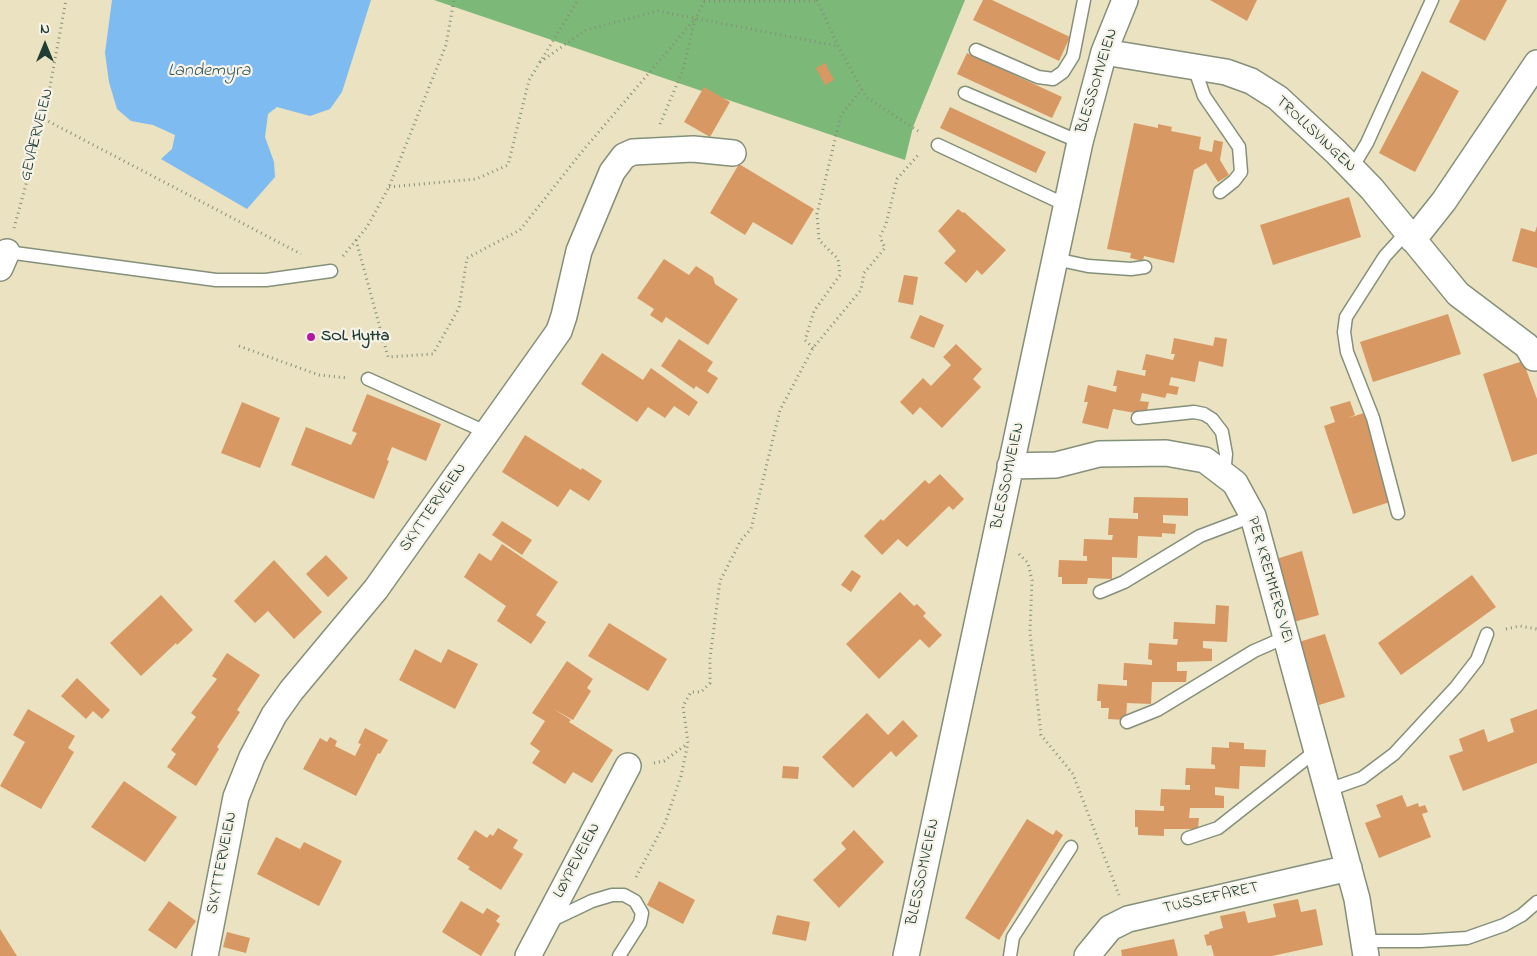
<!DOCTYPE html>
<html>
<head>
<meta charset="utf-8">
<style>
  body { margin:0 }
  #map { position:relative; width:1537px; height:956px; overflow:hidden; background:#eae2c0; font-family:"Indie Flower",sans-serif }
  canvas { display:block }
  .north { position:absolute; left:20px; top:20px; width:50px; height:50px; -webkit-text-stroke:4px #f7f3e8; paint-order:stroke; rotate:0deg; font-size:14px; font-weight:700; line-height:20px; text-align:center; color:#1f3d34 }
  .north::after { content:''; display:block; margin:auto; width:18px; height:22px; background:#1f3d34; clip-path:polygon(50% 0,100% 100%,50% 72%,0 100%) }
</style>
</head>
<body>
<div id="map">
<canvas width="1537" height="956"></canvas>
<div class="north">N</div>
</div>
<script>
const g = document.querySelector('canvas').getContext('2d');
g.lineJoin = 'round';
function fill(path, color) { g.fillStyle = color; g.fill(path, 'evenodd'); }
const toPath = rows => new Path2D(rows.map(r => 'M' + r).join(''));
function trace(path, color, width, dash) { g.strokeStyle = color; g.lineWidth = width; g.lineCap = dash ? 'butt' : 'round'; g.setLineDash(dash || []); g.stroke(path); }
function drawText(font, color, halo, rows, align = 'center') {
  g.font = font + ' "Indie Flower",sans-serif'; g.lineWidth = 4.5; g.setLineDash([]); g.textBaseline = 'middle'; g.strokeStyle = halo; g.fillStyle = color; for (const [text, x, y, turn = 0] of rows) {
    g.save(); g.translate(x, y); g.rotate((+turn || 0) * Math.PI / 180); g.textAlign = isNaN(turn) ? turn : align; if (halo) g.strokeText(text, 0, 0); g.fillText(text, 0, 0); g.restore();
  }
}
fill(toPath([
  [434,0,965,0,913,127,905,160]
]), '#7cb877');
fill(toPath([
  [371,0,342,92,330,109,310,116,277,107,268,114,265,137,274,162,275,177,247,209,161,159,172,149,175,135,153,125,131,121,117,109,109,82,105,53,112,0]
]), '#7dbbf0');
fill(toPath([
  [983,0,992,0,1070,37,1059,61,973,20],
  [1210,0,1257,0,1247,21],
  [1460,0,1507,0,1485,41,1449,22],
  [967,53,1062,97,1052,118,957,74],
  [825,63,834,80,825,85,816,68],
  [1422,71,1459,91,1415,172,1379,153],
  [704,87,730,102,710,137,684,122],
  [950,107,1046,152,1036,173,940,128],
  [1134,123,1158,128,1158,124,1172,127,1171,131,1201,137,1199,149,1212,152,1214,140,1223,142,1220,160,1229,175,1218,182,1206,163,1194,170,1174,263,1144,256,1143,261,1130,258,1131,253,1107,249],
  [739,164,814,209,792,245,753,222,745,235,710,213],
  [1349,197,1361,237,1273,265,1260,225],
  [958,209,963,213,964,212,1006,250,982,275,977,270,966,283,944,263,956,251,938,231],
  [1537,226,1537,268,1512,261,1521,228,1535,232],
  [664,259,689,275,696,266,713,277,715,284,738,299,708,345,666,317,662,323,650,315,654,309,637,298],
  [904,275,918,277,913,305,898,302],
  [1448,314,1461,354,1373,382,1360,342],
  [920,315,944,325,934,348,910,338],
  [1215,337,1227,339,1223,367,1199,361,1195,382,1171,377,1169,385,1179,387,1177,395,1167,393,1165,398,1142,393,1140,401,1149,402,1146,415,1113,409,1108,429,1082,423,1088,402,1084,402,1088,385,1116,392,1117,386,1113,386,1117,370,1145,376,1146,370,1142,370,1146,354,1173,360,1175,354,1171,354,1174,338,1213,346],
  [679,339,713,362,707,371,718,378,708,394,696,386,694,389,661,366],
  [956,344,982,369,973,379,981,387,942,428,920,407,913,415,900,402,923,378,931,386,951,365,943,357],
  [602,353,643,380,651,368,698,402,689,416,674,406,665,418,648,407,637,422,581,384],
  [1523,361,1537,399,1537,454,1512,462,1483,374],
  [367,394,441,424,426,461,392,447,387,460,389,461,374,499,291,465,306,427,351,445,357,433,352,431],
  [1350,401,1355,415,1348,418,1364,413,1393,501,1353,514,1324,426,1335,422,1330,407],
  [242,402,280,418,260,468,221,453],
  [525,435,581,470,582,468,602,481,589,501,570,489,558,507,502,472],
  [940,474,964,499,953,510,949,506,907,547,898,539,882,555,864,536,881,519,883,521,925,480,929,484],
  [1134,497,1188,498,1188,516,1163,515,1163,523,1176,524,1175,534,1162,533,1162,537,1138,536,1137,558,1112,557,1112,579,1088,578,1087,584,1062,584,1062,577,1058,577,1059,560,1087,561,1087,556,1083,556,1084,539,1112,540,1113,535,1108,535,1109,518,1138,519,1138,513,1133,513],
  [502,521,532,540,522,555,492,535],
  [502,544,558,582,536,615,546,622,531,644,497,621,506,606,464,577,479,553,491,561],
  [1302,551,1319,615,1294,622,1276,559],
  [326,555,348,578,328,597,306,574],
  [274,560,322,612,294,639,268,611,255,623,234,601],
  [852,570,861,576,851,592,841,585],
  [1472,575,1496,607,1401,675,1378,643],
  [900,592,914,606,917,604,926,613,923,616,942,635,929,648,920,639,879,679,846,644],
  [161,595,193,630,177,645,176,643,141,676,110,643],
  [1216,605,1229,606,1227,642,1203,641,1203,648,1212,649,1212,661,1177,662,1177,671,1187,671,1186,682,1152,682,1151,704,1127,703,1126,720,1108,719,1109,708,1101,708,1101,701,1097,701,1098,684,1127,686,1127,680,1123,680,1124,663,1152,665,1152,660,1148,659,1149,643,1177,645,1178,639,1173,639,1174,622,1215,624],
  [609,623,667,659,648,691,588,656],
  [1325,634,1345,697,1319,705,1299,642],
  [415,649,441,663,448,649,478,664,455,709,399,680],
  [227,653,260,675,237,710,240,712,217,747,219,749,196,786,167,767,176,754,171,750,196,717,191,713,217,679,212,676],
  [567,661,593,679,587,688,591,691,573,720,552,708,571,720,569,722,613,750,592,783,573,772,565,784,532,763,540,751,530,744,545,721,532,713],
  [77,678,110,710,102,719,93,711,86,719,61,696],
  [28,709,75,736,68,748,74,752,41,809,0,786,25,742,13,735],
  [1537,709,1537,763,1463,791,1449,756,1463,751,1459,739,1484,729,1488,742,1514,732,1510,719],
  [867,713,888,735,903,720,918,736,896,757,891,751,853,788,822,757],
  [365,728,388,740,380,754,378,753,356,796,303,769,320,738,327,742,330,737,337,741,335,746,355,756,361,744,358,743],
  [1229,742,1244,743,1244,749,1266,750,1265,767,1240,766,1239,789,1215,787,1215,795,1224,796,1224,808,1190,808,1189,818,1199,818,1198,829,1164,829,1164,836,1138,835,1138,827,1135,827,1135,810,1164,811,1164,806,1160,806,1161,789,1190,790,1190,785,1185,785,1186,768,1215,769,1215,765,1211,764,1212,747,1229,748],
  [783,766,799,767,798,779,782,778],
  [124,781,177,817,145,862,91,827],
  [1402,795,1407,807,1418,803,1419,807,1425,805,1428,812,1422,814,1431,837,1379,858,1365,823,1381,817,1376,805],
  [1027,819,1053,835,1056,830,1063,835,999,940,965,918],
  [498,828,518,840,513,848,523,854,501,890,468,869,470,867,457,859,475,830,487,838,490,834,493,836],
  [854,830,884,862,839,908,813,880,846,849,841,843],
  [276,837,300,849,304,842,342,861,319,906,257,874],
  [659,881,695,900,683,924,647,905],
  [1298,899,1301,912,1316,909,1323,945,1272,956,1214,956,1211,945,1207,946,1204,935,1209,934,1209,932,1223,928,1220,916,1245,911,1248,923,1276,917,1273,904],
  [169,901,196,921,176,949,148,930],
  [461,901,483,914,487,908,500,916,496,921,500,924,481,956,442,932],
  [777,915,810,922,806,941,772,934],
  [0,929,17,956,0,956],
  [227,932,250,938,246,953,223,947],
  [1174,939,1178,956,1122,956,1121,950]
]), '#d89863');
const lane = toPath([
  [976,50,1038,77,1053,79,1063,72,1073,56,1084,0],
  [1194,67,1204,96,1239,147,1241,172,1234,181,1220,192],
  [965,93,1080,142],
  [938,145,1066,205],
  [1352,168,1367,143,1432,0],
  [7,252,216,280,266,280,331,271],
  [1055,259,1088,266,1131,269,1145,267],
  [368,379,486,432],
  [1138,418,1194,412,1204,414,1212,419,1222,432,1226,454,1224,475],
  [1398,513,1373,418,1347,352,1344,332,1346,317,1385,256,1407,232],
  [1100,592,1124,582,1200,536,1253,516],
  [1127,722,1157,710,1254,651,1286,637],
  [1328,790,1362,778,1394,754,1456,687,1477,660,1487,634],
  [1188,838,1218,828,1317,750],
  [550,921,592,901,612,895,624,895,635,901,642,913,640,923,619,956],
  [1365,941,1420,941,1467,938,1504,925,1522,915,1537,902],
  [1010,956,1013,937,1071,847]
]);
const street = toPath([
  [1104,52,1226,72,1251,81,1278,98,1336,152,1372,189,1458,294,1527,346,1534,358],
  [1413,240,1444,201,1537,63],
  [0,268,7,252],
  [1010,466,1056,465,1099,454,1166,453,1205,460,1235,483,1253,516,1357,899,1366,956],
  [205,956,236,797,252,757,274,715,291,691,376,589,559,331,564,316,579,251,612,172,624,156,633,152,693,149,733,153],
  [528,956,628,766],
  [906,956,1080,142,1104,52,1125,0],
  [1087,956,1110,928,1128,919,1349,868]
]);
trace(lane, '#84907a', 15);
trace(street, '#84907a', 28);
trace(toPath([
  [817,0,838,46,866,97,921,133],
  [704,1,817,1],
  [540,62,586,30,658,11,838,46],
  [44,119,301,254],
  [660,124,683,70,695,19,705,0],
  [389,187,476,179,508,165,529,80,578,0],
  [14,228,44,119,66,0],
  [356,240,388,357,433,354,459,308,467,258,520,230,580,154,695,19],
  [343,256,367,227,389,187,446,45,454,0],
  [239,346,319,375,348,378],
  [813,348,805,340,814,311,840,275,838,259,819,240,817,214,841,115,862,89],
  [1019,554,1028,563,1032,580,1030,632,1041,735,1073,774,1119,895],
  [1506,629,1520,626,1537,629],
  [654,763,664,761,687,744],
  [636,877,665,823,681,776,688,743,683,706,691,692,701,692,710,683,710,658,720,581,741,540,751,529,780,410,813,348,861,290,864,273,885,248,880,237,886,224,897,179,920,153]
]), '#84907a', 3, [1, 4]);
trace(lane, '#fff', 12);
trace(street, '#fff', 25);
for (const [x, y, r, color] of [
  [311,337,5,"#b5179e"]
]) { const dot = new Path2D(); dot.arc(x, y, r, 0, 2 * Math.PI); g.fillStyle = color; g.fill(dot); trace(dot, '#f7f3e8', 2); }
drawText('16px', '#1f3d34', '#f7f3e8', [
  ["BLESSOMVEIEN",1098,81,-73],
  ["GEVÆRVEIEN",38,135,-76],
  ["TROLLSVINGEN",1315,135,43],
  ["BLESSOMVEIEN",1009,476,-78],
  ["SKYTTERVEIEN",434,508,-55],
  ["PER KREMMERS VEI",1269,580,74],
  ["LØYPEVEIEN",578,861,-62],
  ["SKYTTERVEIEN",223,863,-79],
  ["BLESSOMVEIEN",924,872,-78],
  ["TUSSEFARET",1211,899,-13]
]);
drawText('bold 16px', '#1f3d34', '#f7f3e8', [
  ["SOL Hytta",321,337]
], 'left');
drawText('italic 18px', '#365c63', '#f7f3e8', [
  ["Landemyra",209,72]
]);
</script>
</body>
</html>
